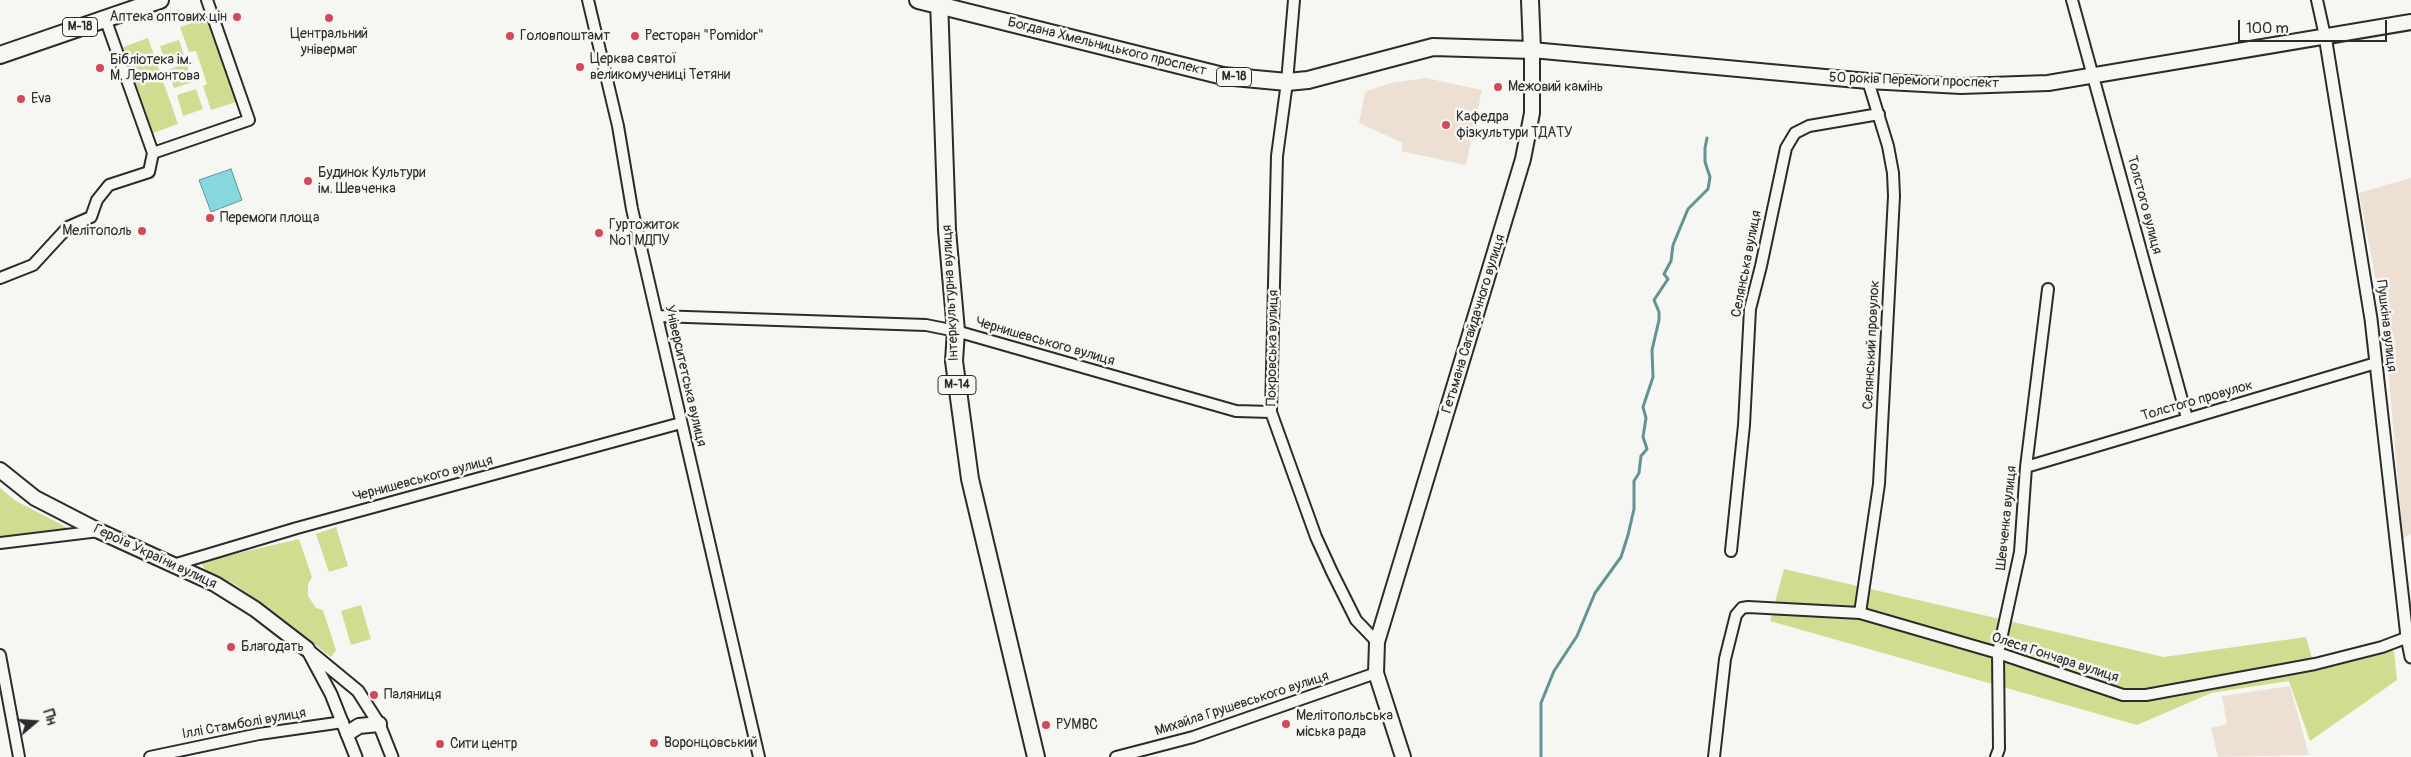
<!DOCTYPE html>
<html>
<head>
<meta charset="utf-8">
<style>
  body { margin:0 }
  #map { position:relative; width:2411px; height:757px; overflow:hidden; background:#f6f6f2; font-family:Pangolin,sans-serif }
  canvas { display:block }
  .north { position:absolute; left:10px; top:697px; width:50px; height:50px; -webkit-text-stroke:4px #f6f6f2; paint-order:stroke; rotate:72deg; font-size:14px; font-weight:700; line-height:20px; text-align:center; color:#2b2b2b }
  .north::after { content:''; display:block; margin:auto; width:18px; height:22px; background:#2b2b2b; clip-path:polygon(50% 0,100% 100%,50% 72%,0 100%) }
  .scale { position:absolute; left:2238px; top:20px; width:149px; height:22px; box-sizing:border-box; border:2px solid #2b2b2b; border-top:0; padding-left:6px; font-size:15px; line-height:18px; white-space:nowrap; color:#2b2b2b; -webkit-text-stroke:4px #f6f6f2; paint-order:stroke }
</style>
</head>
<body>
<div id="map">
<canvas width="2411" height="757"></canvas>
<div class="north">Пн</div>
<div class="scale">100 m</div>
</div>
<script>
const g = document.querySelector('canvas').getContext('2d');
g.lineJoin = 'round';
function fill(path, color) { g.fillStyle = color; g.fill(path, 'evenodd'); }
const toPath = rows => new Path2D(rows.map(r => 'M' + r).join(''));
function trace(path, color, width, dash) { g.strokeStyle = color; g.lineWidth = width; g.lineCap = dash ? 'butt' : 'round'; g.setLineDash(dash || []); g.stroke(path); }
function drawText(font, color, halo, rows, align = 'center') {
  g.font = font + ' Pangolin,sans-serif'; g.lineWidth = 5; g.setLineDash([]); g.textBaseline = 'middle'; g.strokeStyle = halo; g.fillStyle = color; for (const [text, x, y, turn = 0] of rows) {
    g.save(); g.translate(x, y); g.rotate((+turn || 0) * Math.PI / 180); g.textAlign = isNaN(turn) ? turn : align; if (halo) g.strokeText(text, 0, 0); g.fillText(text, 0, 0); g.restore();
  }
}
fill(toPath([
  [1426,78,1482,90,1466,165,1401,151,1403,143,1359,123,1365,92,1390,83],
  [2411,178,2411,534,2403,538,2384,322,2359,193],
  [2290,686,2309,755,2218,757,2211,728,2227,724,2222,696]
]), '#ede0d2');
fill(toPath([
  [207,18,236,102,211,110,203,86,207,84,196,51,189,52,180,27],
  [148,38,178,124,153,133,123,47],
  [179,40,184,55,165,62,160,46],
  [186,63,193,82,174,88,168,70],
  [196,89,203,109,183,116,177,95],
  [0,488,16,501,68,528,0,538],
  [336,527,348,566,329,572,316,534],
  [299,539,312,577,308,584,308,596,316,608,323,610,336,650,331,657,276,614,234,584,207,572,200,562],
  [1784,569,2164,657,2306,637,2312,658,2394,651,2397,680,2310,741,2289,681,2211,693,2137,725,1770,621],
  [361,605,371,639,351,645,341,611]
]), '#cfdd90');
const water = toPath([
  [231,169,242,200,211,212,199,180,231,169]
]);
fill(water, '#86d8dc');
trace(water, '#629395', 1);
trace(toPath([
  [1541,757,1541,703,1554,671,1577,636,1595,593,1621,557,1628,535,1634,509,1634,481,1639,473,1641,456,1647,449,1643,437,1646,418,1643,407,1653,377,1652,350,1659,320,1659,312,1654,300,1668,279,1664,274,1671,261,1673,245,1688,209,1708,189,1710,177,1705,162,1705,148,1707,138]
]), '#629395', 3);
const minor = toPath([
  [588,0,618,126,632,209,759,757],
  [1294,0,1287,82,1277,156,1271,412,1316,537,1332,572,1356,620,1377,642],
  [2072,0,2187,418],
  [2317,0,2325,36],
  [105,18,153,153,249,120,207,0],
  [0,278,33,265,68,227,91,217,97,200,109,185,149,172,153,153],
  [657,316,926,325,956,331,1236,411,1271,412],
  [2026,467,2376,363],
  [0,543,99,531],
  [1731,551,1744,425,1750,309,1761,266,1786,148,1795,133,1809,126,1879,114],
  [173,565,297,528,681,423],
  [1860,613,1879,484,1894,196,1893,173,1888,146,1868,81],
  [0,655,19,757],
  [150,757,259,734,343,722],
  [1116,757,1193,737,1376,673],
  [1714,757,1725,659,1736,615,1742,608,1748,607,1860,613,1998,653,2123,695,2146,695,2315,664,2382,647,2411,636],
  [1996,757,1999,749,1998,653,2020,552,2026,467,2048,289]
]);
const tertiary = toPath([
  [2325,36,2371,319,2407,637,2411,657],
  [307,649,358,691,379,724,392,757],
  [309,653,331,694,356,757]
]);
const secondary = toPath([
  [0,470,35,498,99,531,215,584,255,609,307,649],
  [348,733,359,726,379,724],
  [1403,757,1376,673,1377,642,1523,159,1532,113,1532,50,1868,81,1961,86,2048,83,2411,22]
]);
const trunk = toPath([
  [918,0,1223,76,1287,82,1308,80,1433,47,1532,50,1530,0],
  [939,0,947,230,956,331,954,361,970,479,1036,757],
  [0,55,160,0]
]);
trace(minor, '#2b2b2b', 14);
trace(tertiary, '#2b2b2b', 15);
trace(secondary, '#2b2b2b', 18);
trace(trunk, '#2b2b2b', 20);
trace(minor, '#f6f6f2', 10);
trace(tertiary, '#f6f6f2', 11);
trace(secondary, '#f6f6f2', 14);
trace(trunk, '#f6f6f2', 16);
for (const [x, y, r, color] of [
  [237,17,5,"#d1495b"],
  [329,18,5,"#d1495b"],
  [510,36,5,"#d1495b"],
  [635,36,5,"#d1495b"],
  [580,67,5,"#d1495b"],
  [100,68,5,"#d1495b"],
  [1498,87,5,"#d1495b"],
  [21,99,5,"#d1495b"],
  [1446,125,5,"#d1495b"],
  [308,181,5,"#d1495b"],
  [210,218,5,"#d1495b"],
  [142,231,5,"#d1495b"],
  [599,233,5,"#d1495b"],
  [231,647,5,"#d1495b"],
  [374,695,5,"#d1495b"],
  [1286,724,5,"#d1495b"],
  [1046,725,5,"#d1495b"],
  [654,743,5,"#d1495b"],
  [440,744,5,"#d1495b"]
]) { const dot = new Path2D(); dot.arc(x, y, r, 0, 2 * Math.PI); g.fillStyle = color; g.fill(dot); trace(dot, '#f6f6f2', 2); }
for (const [x, y, w] of [
  [80,27,35],
  [1234,77,35],
  [957,385,38]
]) { const box = new Path2D(); box.roundRect(x - w / 2, y - 9.5, w, 19, 4); g.fillStyle = '#f6f6f2'; g.fill(box); trace(box, '#2b2b2b', 1); }
drawText('bold 12px', '#2b2b2b', null, [
  ["М-18",80,27],
  ["М-18",1234,77],
  ["М-14",957,385]
]);
drawText('14px', '#2b2b2b', '#f6f6f2', [
  ["Аптека оптових цін",227,17,"right"],
  ["Центральний",329,34,"center"],
  ["універмаг",329,50,"center"],
  ["Головпоштамт",520,36],
  ["Ресторан \"Pomidor\"",645,36],
  ["Церква святої",590,59],
  ["великомучениці Тетяни",590,75],
  ["Бібліотека ім.",110,60],
  ["М. Лермонтова",110,76],
  ["Межовий камінь",1508,87],
  ["Eva",31,99],
  ["Кафедра",1456,117],
  ["фізкультури ТДАТУ",1456,133],
  ["Будинок Культури",318,173],
  ["ім. Шевченка",318,189],
  ["Перемоги площа",220,218],
  ["Гуртожиток",609,225],
  ["№1 МДПУ",609,241],
  ["Мелітополь",132,231,"right"],
  ["Благодать",241,647],
  ["Паляниця",384,695],
  ["Мелітопольська",1296,716],
  ["міська рада",1296,732],
  ["РУМВC",1056,725],
  ["Воронцовський",664,743],
  ["Сити центр",450,744]
], 'left');
drawText('14px', '#2b2b2b', '#f6f6f2', [
  ["Богдана Хмельницького проспект",1107,47,14],
  ["50 років Перемоги проспект",1914,81,2],
  ["Толстого вулиця",2144,205,75],
  ["Селянська вулиця",1747,264,-79],
  ["Інтеркультурна вулиця",951,293,-93],
  ["Гетьмана Сагайдачного вулиця",1474,324,-73],
  ["Пушкіна вулиця",2386,326,83],
  ["Чернишевського вулиця",1045,342,16],
  ["Селянський провулок",1872,345,-87],
  ["Покровська вулиця",1273,348,-89],
  ["Університетська вулиця",685,376,77],
  ["Толстого провулок",2197,401,-16],
  ["Чернишевського вулиця",423,479,-15],
  ["Шевченка вулиця",2007,518,-84],
  ["Героїв України вулиця",155,557,25],
  ["Олеся Гончара вулиця",2055,658,18],
  ["Михайла Грушевського вулиця",1242,704,-18],
  ["Іллі Стамболі вулиця",244,724,-10]
]);
</script>
</body>
</html>
